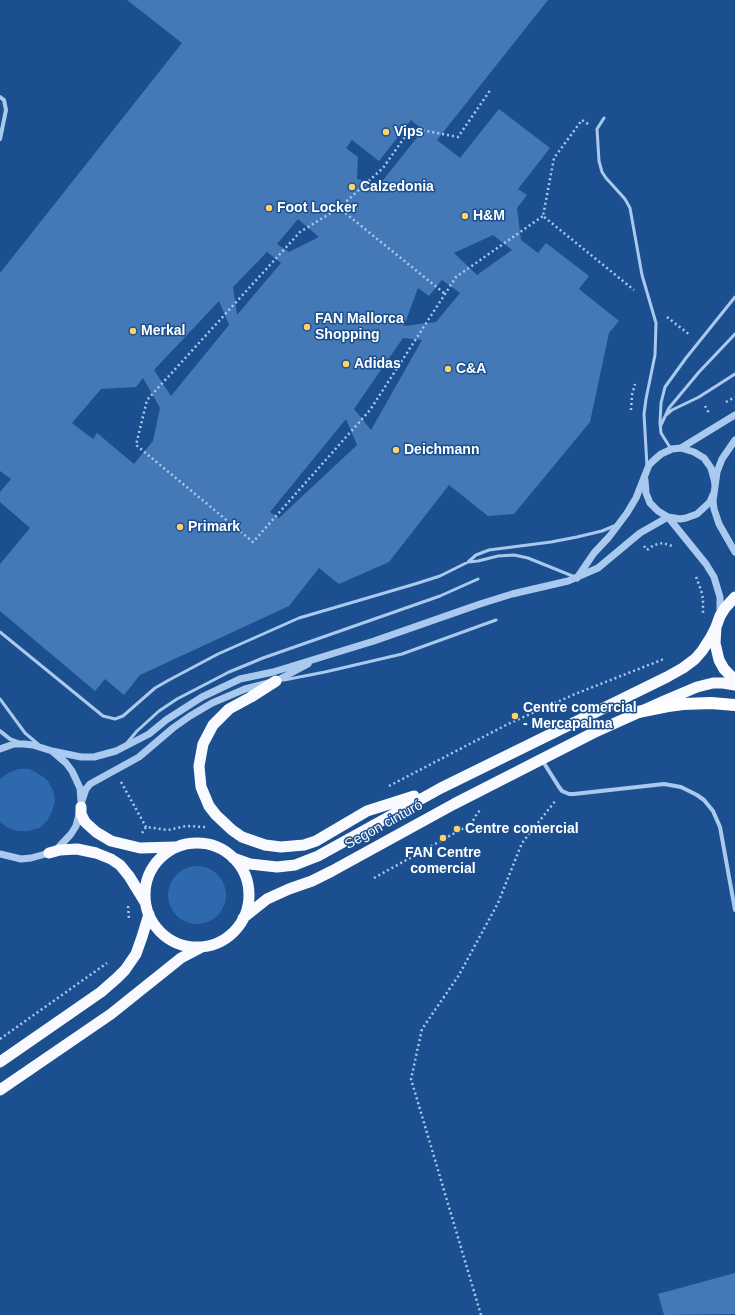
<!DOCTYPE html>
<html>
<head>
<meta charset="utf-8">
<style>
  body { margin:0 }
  canvas { display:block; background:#1b4f8f }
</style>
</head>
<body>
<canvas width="735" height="1315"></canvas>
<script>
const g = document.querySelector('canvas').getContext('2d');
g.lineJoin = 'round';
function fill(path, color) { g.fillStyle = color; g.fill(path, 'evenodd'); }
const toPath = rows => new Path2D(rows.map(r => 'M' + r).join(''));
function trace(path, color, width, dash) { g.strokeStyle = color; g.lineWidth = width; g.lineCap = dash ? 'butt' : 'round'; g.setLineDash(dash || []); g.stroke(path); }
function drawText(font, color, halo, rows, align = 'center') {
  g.font = font + ' Helvetica,sans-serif'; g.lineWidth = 3; g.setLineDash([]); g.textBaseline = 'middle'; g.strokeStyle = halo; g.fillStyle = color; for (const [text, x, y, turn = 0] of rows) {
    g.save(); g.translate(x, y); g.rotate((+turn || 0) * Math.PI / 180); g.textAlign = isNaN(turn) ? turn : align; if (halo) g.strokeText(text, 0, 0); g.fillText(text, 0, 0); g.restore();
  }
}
fill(toPath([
  [19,769,29,769,39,774,47,780,53,790,55,801,52,811,47,821,39,828,28,831,17,831,8,828,0,822,0,779,10,772],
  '168 895a29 29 0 1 1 58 0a29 29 0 1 1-58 0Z'
]), '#2e69ad');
fill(toPath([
  [127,0,548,0,437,140,460,158,499,109,550,148,518,189,527,195,517,208,521,240,538,253,546,243,589,276,579,289,619,321,609,333,590,422,514,514,488,516,449,485,389,562,339,584,319,568,289,606,140,675,124,695,105,679,95,691,0,611,0,564,30,528,0,502,0,492,11,479,0,471,0,273,182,43],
  [411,120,423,130,380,184,357,179,358,157,346,148,352,140,379,161],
  [298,219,319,237,289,252,277,244],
  [493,235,512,250,477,275,454,253],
  [267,252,281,263,237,315,233,287],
  [442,280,460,293,436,322,404,326,418,288,429,296],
  [219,301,229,325,171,396,154,370],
  [403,338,422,340,371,430,354,409],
  [143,378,160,408,153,441,134,464,97,433,93,439,72,423,101,389,136,387],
  [346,419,357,445,279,518,270,512],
  [735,1273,735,1314,664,1315,658,1294]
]), '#4478b7');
trace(toPath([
  [588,124,582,120,554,158,543,216,634,290],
  [339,208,383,168,411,128,458,137,491,89],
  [444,293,339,208,300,232,147,400,136,445,253,542,370,410,456,277,543,216],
  [667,317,690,335],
  [726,402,735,397],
  [705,406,709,413],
  [631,410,632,395,635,384],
  [644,546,647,550,654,545,663,543,672,546],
  [696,577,701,590,703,599,703,613],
  [121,782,146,827],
  [389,786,508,724,575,694,664,659],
  [142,833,146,827,168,830,186,826,205,827],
  [374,878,471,824,478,812,481,810],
  [128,906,129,919],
  [0,1039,107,963],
  [481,1315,411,1079,422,1029,459,975,498,903,522,843,556,800]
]), '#a9c9ee', 2.5, [2, 3]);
trace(toPath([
  [604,118,597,129,599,161,602,172,606,178,625,199,630,208,642,275,656,323,655,355,646,399,644,414,647,466],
  [666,415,672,410,699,397,735,374],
  [661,425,669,408,699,372,735,334],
  [671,449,661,433,660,423,661,403,665,387,686,358,735,297],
  [468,562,478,561,498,556,514,555,528,558,575,577],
  [0,632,103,716,115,719,123,716,155,688,169,680,218,654,299,618,415,584,440,576,468,562,476,555,489,550,551,542,577,537,602,531,614,526],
  [284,680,325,672,402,654,496,620],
  [0,699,25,733,38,744],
  [126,744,137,731,159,711,177,699,229,672,263,658,440,596,478,579]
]), '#a9c9ee', 3);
trace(toPath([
  [0,97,4,100,6,110,0,139],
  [0,731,10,739,18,742],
  [542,760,559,787,562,791,569,794,574,794,664,784,681,787,697,795,704,800,713,811,720,827,735,910]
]), '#a9c9ee', 4);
trace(toPath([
  [735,440,722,459,717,472,713,501,714,509,719,524,735,552],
  [681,448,735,415],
  [645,480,646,493,650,503,658,511,668,517,680,519,686,518,697,514,710,502,713,495],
  [668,517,706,564,714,577,720,597,720,614],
  [577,578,594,553,609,537,627,513,636,498,649,465,653,461,661,454,672,449,681,448,694,452,704,458,711,468,714,479,715,485],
  [0,749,14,744,24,744,33,745,52,751,66,763,72,771,80,788,81,801],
  [52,751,81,757,94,757,116,751,149,734,166,720,202,697,240,679,273,672,374,641,480,604,512,594,568,581,598,568,640,533,668,517],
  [81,804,86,789,90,784,139,757,173,728,190,716,212,703,245,689,276,681,308,664],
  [0,854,21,859,31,858,49,853,58,848,71,834,76,826,80,811]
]), '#a9c9ee', 7);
trace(toPath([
  [735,597,725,608,720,616,716,627,715,643,719,660,724,669,735,680],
  [276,681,251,697,229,709,213,725,203,744,199,766,201,787,209,806,216,815,232,830,242,837,265,845,281,847,304,845,316,841,367,811,414,796],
  [81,807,81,814,85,822,96,832,111,841,140,848,175,847],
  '145 895a52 52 0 1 1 104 0a52 52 0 1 1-104 0Z',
  [49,853,60,850,77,849,96,853,111,859,120,865,129,876,145,902],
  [233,858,250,864,277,867,295,865,318,856,441,788,667,677,683,668,695,659,702,651,711,637,716,627],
  [243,918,267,899,289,889,312,881,332,871,454,804,593,733,664,701,697,687,713,683,723,683,735,685],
  [0,1062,101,992,117,978,125,970,136,954,142,937,149,914],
  [0,1090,111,1014,181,958,202,947]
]), '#f8faff', 11);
trace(toPath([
  [638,712,668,706,683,704,711,703,735,705]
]), '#fff', 12);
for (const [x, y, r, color] of [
  [386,132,4,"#ffd166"],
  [352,187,4,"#ffd166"],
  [269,208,4,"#ffd166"],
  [465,216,4,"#ffd166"],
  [307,327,4,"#ffd166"],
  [133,331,4,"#ffd166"],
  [346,364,4,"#ffd166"],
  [448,369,4,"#ffd166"],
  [396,450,4,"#ffd166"],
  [180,527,4,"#ffd166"],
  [515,716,4,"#ffd166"],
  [457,829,4,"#ffd166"],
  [443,838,4,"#ffd166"]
]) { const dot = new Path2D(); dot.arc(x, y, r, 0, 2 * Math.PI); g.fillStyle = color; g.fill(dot); trace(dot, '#1b4f8f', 1.5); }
drawText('bold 14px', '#fff', '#1b4f8f', [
  ["Vips",394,132],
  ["Calzedonia",360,187],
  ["Foot Locker",277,208],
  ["H&M",473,216],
  ["FAN Mallorca",315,319],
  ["Shopping",315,335],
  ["Merkal",141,331],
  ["Adidas",354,364],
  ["C&A",456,369],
  ["Deichmann",404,450],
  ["Primark",188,527],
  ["Centre comercial",523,708],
  ["- Mercapalma",523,724],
  ["Centre comercial",465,829],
  ["FAN Centre",443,853,"center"],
  ["comercial",443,869,"center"]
], 'left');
drawText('14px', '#fff', '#1b4f8f', [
  ["Segon cinturó",384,825,-29]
]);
</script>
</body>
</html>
